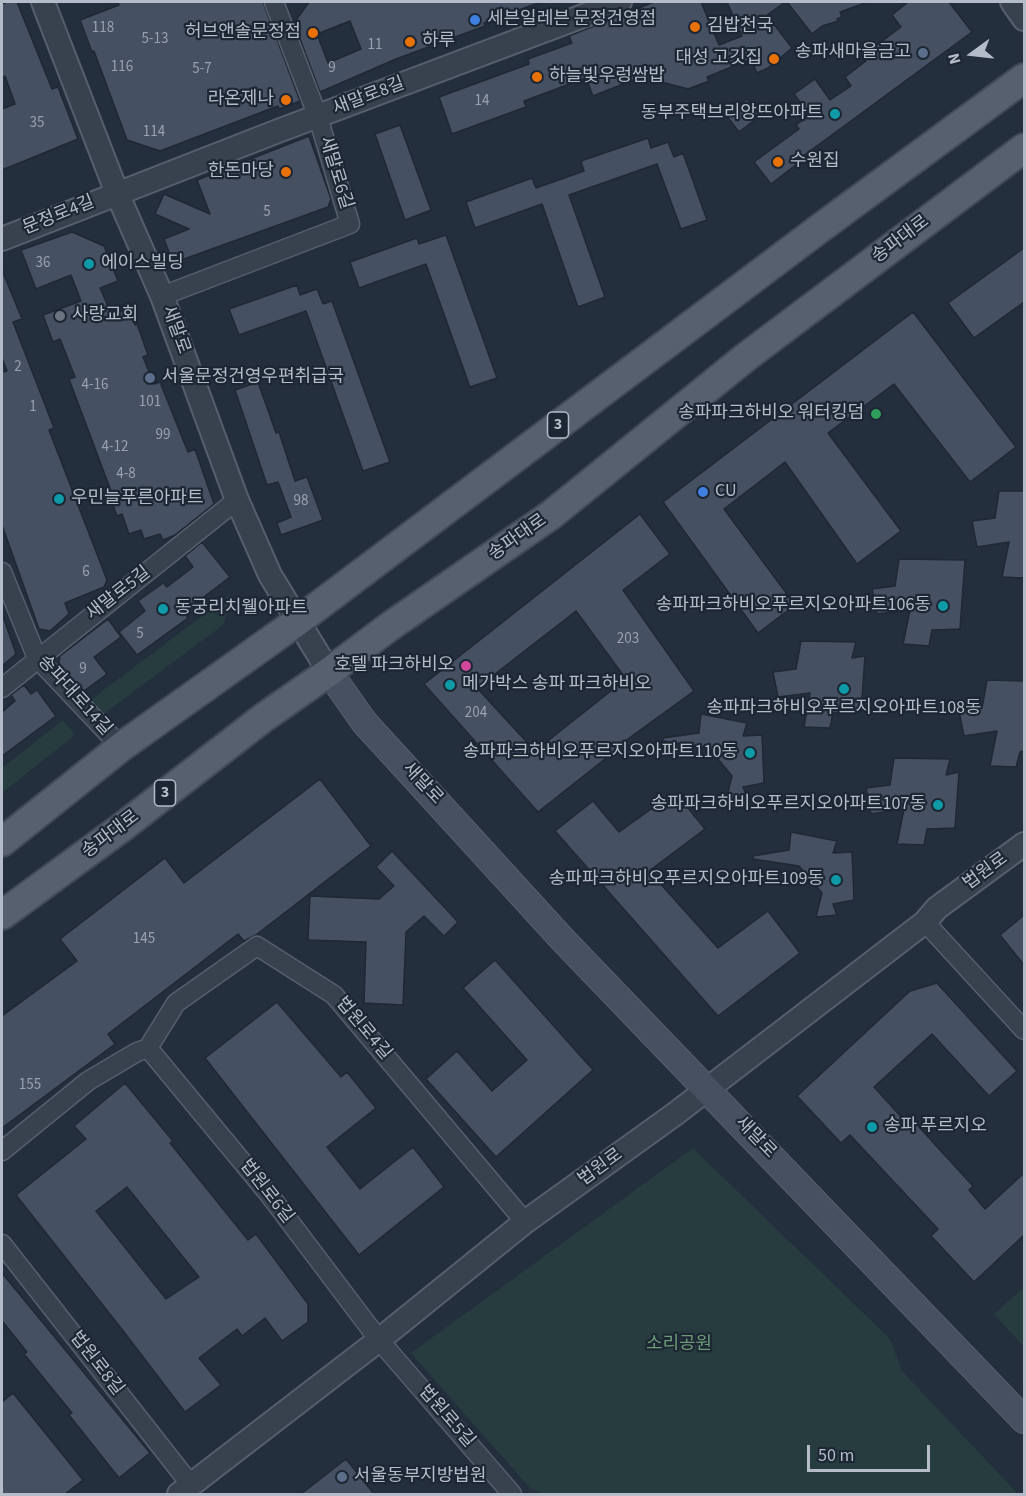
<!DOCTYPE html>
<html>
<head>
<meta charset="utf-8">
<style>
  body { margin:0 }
  #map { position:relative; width:1026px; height:1496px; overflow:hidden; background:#242f3e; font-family:"Source Sans 3",sans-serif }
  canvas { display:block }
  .frame { position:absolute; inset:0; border:3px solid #b4bcc9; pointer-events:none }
  .north { position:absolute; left:942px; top:24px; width:60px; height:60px; -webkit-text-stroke:4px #1d2633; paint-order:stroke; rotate:255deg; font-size:16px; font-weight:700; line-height:24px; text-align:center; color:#b4bcc9 }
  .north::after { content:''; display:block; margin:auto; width:21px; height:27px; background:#b4bcc9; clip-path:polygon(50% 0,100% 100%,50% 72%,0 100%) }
  .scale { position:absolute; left:807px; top:1445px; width:123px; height:27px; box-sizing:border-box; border:3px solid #b4bcc9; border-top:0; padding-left:8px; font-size:18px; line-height:21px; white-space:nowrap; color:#b4bcc9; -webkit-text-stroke:4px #1d2633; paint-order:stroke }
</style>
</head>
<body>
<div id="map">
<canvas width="1026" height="1496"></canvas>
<div class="frame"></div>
<div class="north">N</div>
<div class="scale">50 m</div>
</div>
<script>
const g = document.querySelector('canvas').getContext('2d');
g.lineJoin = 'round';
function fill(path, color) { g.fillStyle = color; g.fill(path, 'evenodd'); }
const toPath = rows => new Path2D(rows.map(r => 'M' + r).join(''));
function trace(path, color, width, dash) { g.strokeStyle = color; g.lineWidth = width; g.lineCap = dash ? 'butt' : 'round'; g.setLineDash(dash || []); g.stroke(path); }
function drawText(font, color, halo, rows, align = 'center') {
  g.font = font + ' "Source Sans 3","Noto Sans KR",sans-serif'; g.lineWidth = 4.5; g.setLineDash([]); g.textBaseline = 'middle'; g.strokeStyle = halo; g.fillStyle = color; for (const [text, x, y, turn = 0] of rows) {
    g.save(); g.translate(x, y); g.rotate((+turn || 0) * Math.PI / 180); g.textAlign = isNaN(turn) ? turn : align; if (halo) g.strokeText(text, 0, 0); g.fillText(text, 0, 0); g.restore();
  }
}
fill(toPath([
  [230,595,232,598,223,625,97,719,85,704],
  [63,720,75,735,2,793,2,768],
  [693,1148,890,1339,902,1371,1018,1494,542,1494,530,1488,411,1353],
  [1024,1287,1024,1347,994,1314]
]), '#263c3f');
const building = toPath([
  [7,2,17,2,52,89,58,87,78,139,2,170,2,109,15,104,5,76,2,78,2,4,7,2],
  [118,2,263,2,300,101,279,109,278,106,160,151,127,140,94,51,92,52,80,20,119,5,118,2],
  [309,2,538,2,538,3,484,23,485,26,396,59,320,92,294,23,309,2],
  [350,21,361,49,328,63,317,34,350,21],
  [654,2,701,2,719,45,742,36,727,2,785,2,767,15,792,48,768,68,757,73,751,59,707,77,709,81,688,89,654,80,651,73,593,96,586,78,524,101,526,107,452,134,439,97,529,64,528,59,572,43,569,36,654,2],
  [787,2,865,2,865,3,840,12,842,17,837,19,838,21,822,26,812,34,787,2],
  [908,2,949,2,972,32,795,162,797,164,771,184,754,162,799,129,796,125,810,115,794,94,815,79,830,100,851,86,845,77,866,61,862,56,901,27,892,15,908,2],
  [747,99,760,116,739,132,726,115,747,99],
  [400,125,431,210,405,220,375,134,400,125],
  [309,136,331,199,328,207,173,263,164,239,189,229,155,214,164,194,210,214,197,180,309,136],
  [648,138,651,148,668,142,674,157,683,153,707,220,681,229,657,164,569,195,605,297,578,307,542,204,475,228,466,202,532,178,536,188,584,171,581,161,648,138],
  [72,232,104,246,118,281,100,288,112,315,128,308,135,325,137,324,148,355,143,357,154,384,160,382,188,452,195,449,214,504,175,535,163,540,160,534,144,539,141,530,129,534,122,514,117,516,111,500,114,499,69,379,75,377,60,339,53,342,43,315,81,301,71,275,36,289,21,250,72,232],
  [446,235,497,378,470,387,426,264,359,288,350,262,417,238,419,244,446,235],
  [1024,248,1024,302,974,338,948,303,1024,248],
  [2,270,22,319,13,322,54,428,49,430,107,580,104,587,65,603,69,614,50,631,39,629,2,525,2,372,7,371,2,358,2,270],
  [297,285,300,295,317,289,323,304,332,301,390,462,363,471,306,311,239,335,229,309,297,285],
  [913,312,1016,447,970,482,894,384,828,433,901,531,857,564,785,462,724,509,795,605,758,633,663,502,913,312],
  [258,382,276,433,279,432,295,481,307,477,323,520,281,535,277,523,291,517,278,482,267,485,235,390,258,382],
  [999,491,1024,491,1024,578,1002,577,1009,542,977,547,972,521,995,518,999,491],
  [640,514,670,554,623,590,694,691,621,744,624,744,538,812,424,684,640,514],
  [576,611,626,679,535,751,477,688,576,611],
  [202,542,230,577,184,612,188,618,137,655,119,632,145,611,138,601,163,583,167,587,193,567,185,556,202,542],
  [899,559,965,560,960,629,932,630,929,646,903,644,910,610,877,614,872,589,895,586,899,559],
  [2,619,4,619,16,654,2,666,2,619],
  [108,619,121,637,94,657,107,674,84,691,59,665,60,656,108,619],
  [801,641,856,642,852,658,865,656,861,712,833,713,830,728,804,727,810,693,778,697,773,672,796,669,801,641],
  [987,680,1024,681,1024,751,1020,752,1016,767,990,766,997,731,964,736,959,711,982,708,987,680],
  [24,685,31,694,37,690,56,716,2,756,2,712,15,701,11,695,24,685],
  [701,714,747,723,743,736,762,735,764,783,743,787,747,797,726,800,732,776,709,748,663,741,663,738,699,733,701,714],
  [894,758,950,759,946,775,959,772,955,828,927,829,924,845,897,844,904,809,871,814,866,788,890,785,894,758],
  [320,779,371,846,256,935,244,941,238,934,108,1034,115,1044,2,1128,2,1016,77,961,60,939,165,858,184,883,320,779],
  [675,792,705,829,649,871,718,948,768,911,800,953,718,1016,555,831,593,801,619,832,675,792],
  [791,832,837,841,833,853,852,852,854,900,833,904,837,915,816,917,822,893,799,866,753,859,753,856,789,850,791,832],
  [392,851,458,922,444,936,424,916,406,932,403,1005,364,1003,366,942,308,940,310,896,379,899,394,886,376,867,392,851],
  [1024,915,1024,965,1000,935,1024,915],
  [495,960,593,1070,496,1157,426,1079,457,1051,492,1091,527,1060,463,988,495,960],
  [937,983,1017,1071,989,1096,932,1034,874,1087,904,1120,908,1115,973,1186,969,1190,985,1209,1024,1173,1024,1235,974,1282,931,1236,938,1229,850,1135,841,1143,797,1096,910,991,937,983],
  [277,1002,341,1077,347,1072,376,1108,327,1147,360,1189,413,1147,444,1187,359,1255,205,1058,277,1002],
  [125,1083,173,1141,170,1143,248,1240,256,1234,308,1304,308,1322,282,1341,265,1318,242,1336,237,1329,199,1358,221,1385,185,1412,124,1332,16,1195,86,1139,74,1126,125,1083],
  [127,1187,199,1277,166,1299,96,1211,127,1187],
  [2,1273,150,1453,119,1478,69,1415,72,1413,24,1354,27,1352,2,1321,2,1273],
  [13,1393,83,1480,65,1494,2,1494,2,1402,13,1393],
  [346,1459,374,1494,301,1494,346,1459]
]);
fill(building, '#455162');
trace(building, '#1f2835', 1.5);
const minor = toPath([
  [162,296,350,224,318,117,274,2],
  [2,572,37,658,121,747],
  [2,688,237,500],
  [925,922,1024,1030],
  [148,1048,268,1193,379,1340,512,1494],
  [148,1048,176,1003,257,946,334,995,525,1222],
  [2,1151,88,1081,137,1052,148,1048],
  [2,1244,191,1485]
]);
const tertiary = toPath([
  [43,2,117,193,162,296,237,500,270,575,329,672],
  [1012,2,1024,19],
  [2,239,278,131,620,2],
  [179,1494,379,1340,525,1222,675,1114,925,922,937,908,1024,844]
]);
const secondary = toPath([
  [329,672,364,722,563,940,1024,1420]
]);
const primary = toPath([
  [2,842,121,747,298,621,819,229,1024,78],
  [2,915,121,828,263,718,329,672,389,627,551,515,746,357,1024,148]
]);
trace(minor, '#565f6c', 21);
trace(tertiary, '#565f6c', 26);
trace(secondary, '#565f6c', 28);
trace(primary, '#414a57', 32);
trace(minor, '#38414e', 18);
trace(tertiary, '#38414e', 22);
trace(secondary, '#465061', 26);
trace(primary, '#56606e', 28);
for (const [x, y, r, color] of [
  [475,20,6,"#3f7fe0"],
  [695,27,6,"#e8710a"],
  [313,33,6,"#e8710a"],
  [410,42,6,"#e8710a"],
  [923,53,6,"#5c6f8a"],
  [774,59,6,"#e8710a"],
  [537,77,6,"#e8710a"],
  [286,100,6,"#e8710a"],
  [835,114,6,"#0f9aa8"],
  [778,162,6,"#e8710a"],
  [286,172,6,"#e8710a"],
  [89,264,6,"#0f9aa8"],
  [60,316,6,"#6b7280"],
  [150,378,6,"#5c6f8a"],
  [876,414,6,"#2e9e5b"],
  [703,492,6,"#3f7fe0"],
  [59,499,6,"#0f9aa8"],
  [943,606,6,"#0f9aa8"],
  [163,609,6,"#0f9aa8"],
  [466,666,6,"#d1479c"],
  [450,685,6,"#0f9aa8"],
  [844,689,6,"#0f9aa8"],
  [750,753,6,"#0f9aa8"],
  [938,805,6,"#0f9aa8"],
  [836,880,6,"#0f9aa8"],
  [872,1127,6,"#0f9aa8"],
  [342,1477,6,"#5c6f8a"]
]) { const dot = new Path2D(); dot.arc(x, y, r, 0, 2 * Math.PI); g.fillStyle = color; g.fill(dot); trace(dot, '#1d2633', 2); }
drawText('15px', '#98a1af', null, [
  ["118",103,29],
  ["5-13",155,40],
  ["11",375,46],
  ["116",122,68],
  ["9",332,69],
  ["5-7",202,70],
  ["14",482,102],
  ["35",37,124],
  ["114",154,133],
  ["5",267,213],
  ["36",43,264],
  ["2",18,368],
  ["4-16",95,386],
  ["101",150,403],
  ["1",33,408],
  ["99",163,436],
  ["4-12",115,448],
  ["4-8",126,475],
  ["98",301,502],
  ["6",86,573],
  ["5",140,635],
  ["203",628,640],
  ["9",83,670],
  ["204",476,714],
  ["145",144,940],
  ["155",30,1086]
]);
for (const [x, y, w] of [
  [558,425,21],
  [165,793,21]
]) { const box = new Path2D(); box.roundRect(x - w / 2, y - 13, w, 26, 4.5); g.fillStyle = '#1d2633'; g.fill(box); trace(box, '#b4bcc9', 1.5); }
drawText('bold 16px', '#b4bcc9', null, [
  ["3",558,425],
  ["3",165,793]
]);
drawText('18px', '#b4bcc9', '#1d2633', [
  ["세븐일레븐 문정건영점",487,20],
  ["김밥천국",707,27],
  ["허브앤솔문정점",301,33,"right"],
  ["하루",422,42],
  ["송파새마을금고",911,53,"right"],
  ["대성 고깃집",762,59,"right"],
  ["하늘빛우렁쌈밥",549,77],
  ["라온제나",274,100,"right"],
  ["동부주택브리앙뜨아파트",823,114,"right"],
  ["수원집",790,162],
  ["한돈마당",274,172,"right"],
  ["에이스빌딩",101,264],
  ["사랑교회",72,316],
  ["서울문정건영우편취급국",162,378],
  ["송파파크하비오 워터킹덤",864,414,"right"],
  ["CU",715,492],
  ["우민늘푸른아파트",71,499],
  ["송파파크하비오푸르지오아파트106동",931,606,"right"],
  ["동궁리치웰아파트",175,609],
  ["호텔 파크하비오",454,666,"right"],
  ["메가박스 송파 파크하비오",462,685],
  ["송파파크하비오푸르지오아파트108동",844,709,"center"],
  ["송파파크하비오푸르지오아파트110동",738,753,"right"],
  ["송파파크하비오푸르지오아파트107동",926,805,"right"],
  ["송파파크하비오푸르지오아파트109동",824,880,"right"],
  ["송파 푸르지오",884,1127],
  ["서울동부지방법원",354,1477]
], 'left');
drawText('18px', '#b4bcc9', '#1d2633', [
  ["새말로8길",369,97,-21],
  ["새말로6길",335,173,73],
  ["문정로4길",59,216,-22],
  ["송파대로",901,240,-37],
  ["새말로",175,330,70],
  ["송파대로",518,538,-35],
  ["새말로5길",119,594,-38],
  ["송파대로14길",74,696,48],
  ["새말로",422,784,47],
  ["송파대로",111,835,-37],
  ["법원로",986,872,-36],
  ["법원로4길",363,1029,50],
  ["새말로",755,1138,46],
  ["법원로",601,1168,-36],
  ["법원로6길",266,1192,52],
  ["법원로8길",96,1364,52],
  ["법원로5길",446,1417,49]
]);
drawText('18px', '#6b9a76', '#1d2633', [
  ["소리공원",679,1345]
]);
</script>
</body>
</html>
